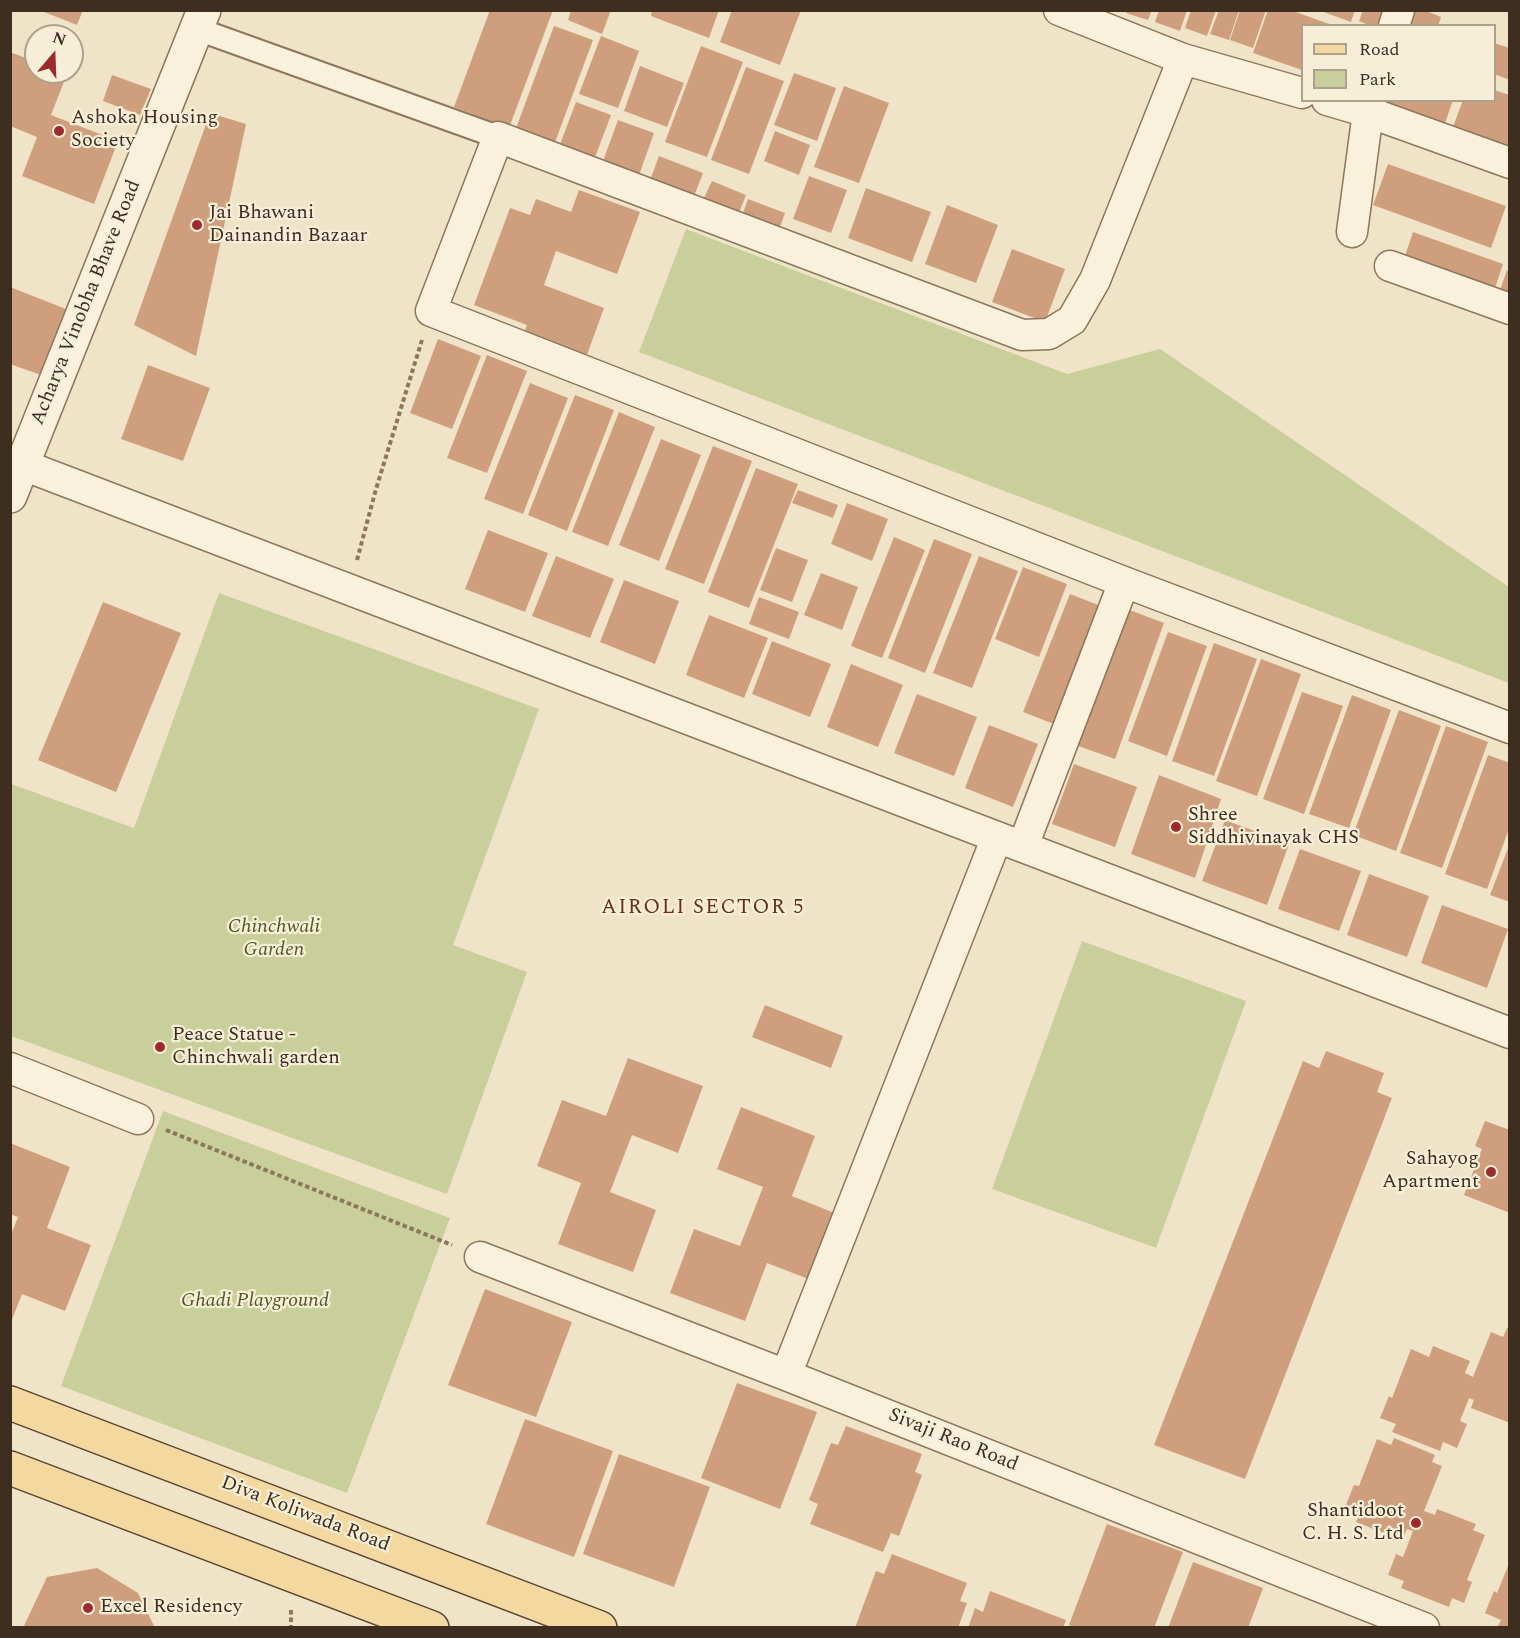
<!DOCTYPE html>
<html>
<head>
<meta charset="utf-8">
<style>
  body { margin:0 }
  #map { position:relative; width:1520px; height:1638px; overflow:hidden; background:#f0e4c8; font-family:Spectral,serif }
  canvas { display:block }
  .frame { position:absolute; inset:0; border:12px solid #3d2e20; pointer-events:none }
  .legend { position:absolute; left:1301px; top:24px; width:195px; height:78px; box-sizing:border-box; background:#f7eed8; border:2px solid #ada18e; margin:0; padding:8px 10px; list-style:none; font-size:18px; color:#3d2e20 }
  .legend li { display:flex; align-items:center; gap:12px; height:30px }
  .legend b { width:30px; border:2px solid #ada18e }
  .north { position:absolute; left:24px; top:24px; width:60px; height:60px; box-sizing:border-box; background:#f7eed8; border:2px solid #ada18e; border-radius:50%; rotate:19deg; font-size:16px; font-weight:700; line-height:24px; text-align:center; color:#3d2e20 }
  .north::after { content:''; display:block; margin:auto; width:21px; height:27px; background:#9e2a2b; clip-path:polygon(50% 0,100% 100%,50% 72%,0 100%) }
</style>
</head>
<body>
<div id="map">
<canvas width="1520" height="1638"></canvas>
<div class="frame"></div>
<ul class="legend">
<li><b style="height:8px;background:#f3d9a0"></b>Road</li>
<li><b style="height:16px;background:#c9cf9b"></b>Park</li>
</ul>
<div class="north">N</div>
</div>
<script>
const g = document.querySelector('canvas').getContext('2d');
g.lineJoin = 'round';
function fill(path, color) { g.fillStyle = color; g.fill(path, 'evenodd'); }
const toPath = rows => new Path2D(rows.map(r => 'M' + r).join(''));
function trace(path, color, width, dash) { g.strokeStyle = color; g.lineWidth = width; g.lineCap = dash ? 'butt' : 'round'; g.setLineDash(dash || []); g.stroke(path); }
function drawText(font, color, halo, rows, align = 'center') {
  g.font = font + ' Spectral,serif'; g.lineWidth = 4.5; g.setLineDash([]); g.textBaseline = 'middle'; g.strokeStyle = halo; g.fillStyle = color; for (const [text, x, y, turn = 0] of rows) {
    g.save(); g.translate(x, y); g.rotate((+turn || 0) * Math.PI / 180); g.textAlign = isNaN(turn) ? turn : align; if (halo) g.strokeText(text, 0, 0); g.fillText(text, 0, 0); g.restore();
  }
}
fill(toPath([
  [686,229,1067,374,1160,349,1509,587,1509,683,639,352],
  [219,593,539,709,453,945,527,972,447,1194,11,1036,11,784,134,828],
  [1082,941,1246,1001,1156,1248,992,1189],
  [163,1111,450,1218,347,1493,61,1386]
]), '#c9cf9b');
fill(toPath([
  [39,10,83,10,77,25],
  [490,10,553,10,509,128,454,107],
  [571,10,611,10,602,34,568,20],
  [652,10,719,10,709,38,651,16],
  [732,10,801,10,780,65,720,42],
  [1127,10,1152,10,1148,20,1126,13],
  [1159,10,1187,10,1180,31,1155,22],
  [1191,10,1216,10,1207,36,1185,28],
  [1219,10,1239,10,1229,40,1210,34],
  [1240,10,1266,10,1253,48,1230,40],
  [1268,10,1290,10,1332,25,1302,26,1302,70,1253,53],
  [1318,10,1355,10,1351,22],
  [1363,10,1384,10,1379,26,1371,26,1359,21],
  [1412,10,1424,10,1441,17,1438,26,1406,26],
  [554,26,593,40,554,145,515,131],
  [601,36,639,51,618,108,579,94],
  [1494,43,1510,48,1510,80,1494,74],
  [701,46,743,62,707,157,665,142],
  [10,52,36,62,36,72,62,72,67,74,51,115,118,141,94,204,22,176,37,137,10,126],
  [640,66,684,83,667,127,624,111],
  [746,67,784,81,749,174,711,160],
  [794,73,836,88,817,141,774,125],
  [112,75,151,89,140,115,103,101],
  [844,86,889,103,859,183,814,167],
  [1494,90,1510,95,1510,147,1453,127,1463,100,1494,100],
  [1379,100,1453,100,1445,123],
  [576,102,611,115,594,160,559,147],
  [210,113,246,124,196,356,134,325],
  [618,120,654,133,638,178,602,164],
  [775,131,810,145,799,175,764,161],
  [659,156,703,173,693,199,649,183],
  [1388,164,1506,206,1491,248,1373,205],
  [809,176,847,190,831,233,793,219],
  [712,181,746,195,739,213,704,198],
  [866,188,931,212,912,262,848,238],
  [579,190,640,212,617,274,556,251,544,285,604,308,583,366,520,342,527,325,474,305,510,208,530,215,536,199,571,212],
  [748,199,785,213,780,227,743,213],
  [947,205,998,225,976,283,925,264],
  [1413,232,1503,264,1493,294,1403,262],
  [1012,249,1065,269,1045,322,992,302],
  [1507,270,1510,271,1510,300,1498,296],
  [10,287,66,309,41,375,10,364],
  [438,339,481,356,452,429,410,413],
  [487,355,527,371,487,473,447,458],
  [148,365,210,388,183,461,121,439],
  [530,383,568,398,523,514,484,499],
  [575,395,614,410,567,531,528,515],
  [619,412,655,427,608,546,572,532],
  [661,439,701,455,659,561,619,545],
  [713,446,752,461,704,584,665,569],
  [756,468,798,484,749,608,708,592],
  [798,490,838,505,833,518,792,503],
  [847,503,888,519,872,561,831,544],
  [488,530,548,553,525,612,465,589],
  [894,537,925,550,882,658,851,646],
  [934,539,972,554,925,673,888,658],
  [776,548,808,560,792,602,760,590],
  [556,556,614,579,590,638,532,616],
  [979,556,1018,571,972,688,933,673],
  [1023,567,1067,584,1039,657,995,639],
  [821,573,858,587,842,630,804,615],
  [624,580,679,601,655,664,600,642],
  [1070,594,1106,608,1059,726,1023,712],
  [759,597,799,612,789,639,749,624],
  [103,602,181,633,116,792,38,760],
  [1127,609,1164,623,1115,759,1078,746],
  [709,615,768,638,744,698,686,675],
  [1168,632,1207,646,1167,756,1128,741],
  [772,641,831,664,810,717,752,694],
  [1214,643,1257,659,1214,776,1172,761],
  [1261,659,1301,674,1257,796,1216,781],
  [851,664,903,685,878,747,827,727],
  [1302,692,1343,706,1304,814,1263,799],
  [917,694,977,717,954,776,894,753],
  [1352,695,1391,710,1349,828,1309,814],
  [1399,710,1441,726,1396,851,1353,835],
  [989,725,1038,744,1013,807,965,788],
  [1446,726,1488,742,1442,868,1400,853],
  [1488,755,1510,763,1510,826,1487,889,1445,874],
  [1074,764,1137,787,1115,847,1052,824],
  [1159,775,1221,799,1195,878,1131,854],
  [1225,820,1289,844,1267,905,1202,881],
  [1510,843,1510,902,1490,895],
  [1300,849,1361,871,1339,931,1278,909],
  [1369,874,1429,896,1407,957,1347,935],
  [1442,905,1508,929,1487,988,1421,963],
  [765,1005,843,1036,831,1068,752,1037],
  [1326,1051,1384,1073,1377,1092,1392,1098,1245,1479,1154,1445,1303,1061,1319,1068],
  [628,1058,703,1086,678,1153,632,1135,610,1192,656,1210,633,1272,558,1244,581,1183,537,1166,562,1100,606,1116],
  [741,1107,815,1136,792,1196,837,1214,811,1280,767,1263,745,1321,670,1293,694,1229,740,1246,763,1187,717,1169],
  [1485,1121,1510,1130,1510,1213,1464,1195,1482,1149,1475,1146],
  [10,1143,70,1167,47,1228,91,1245,65,1311,22,1294,11,1322,10,1237,18,1217,10,1214],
  [485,1289,572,1322,536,1417,448,1385],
  [1507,1328,1510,1330,1510,1423,1471,1408,1474,1400,1469,1398,1460,1421,1467,1424,1457,1448,1443,1442,1440,1451,1392,1432,1396,1424,1380,1418,1389,1396,1392,1398,1411,1349,1429,1357,1433,1346,1470,1361,1465,1373,1473,1377,1491,1332,1503,1337],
  [737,1383,817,1412,780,1509,701,1478],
  [525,1419,613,1451,574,1557,486,1524],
  [846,1426,922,1454,915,1472,922,1475,899,1536,891,1533,883,1552,810,1524,818,1504,809,1500,831,1443,838,1445],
  [1394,1438,1435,1455,1432,1462,1442,1466,1424,1511,1435,1515,1437,1509,1476,1524,1473,1530,1485,1535,1467,1580,1472,1582,1464,1603,1452,1598,1449,1607,1401,1588,1404,1581,1388,1575,1396,1554,1403,1557,1413,1531,1407,1529,1402,1540,1356,1522,1360,1513,1345,1507,1354,1485,1359,1486,1377,1439,1391,1445],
  [619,1454,710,1487,674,1587,583,1554],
  [1107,1524,1183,1552,1154,1628,1075,1628,1069,1625],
  [892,1554,967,1583,960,1601,967,1603,958,1628,855,1628,876,1571,884,1574],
  [1510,1561,1510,1628,1497,1628,1501,1620,1485,1613,1494,1591,1497,1593],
  [1193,1562,1263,1588,1248,1628,1168,1628],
  [97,1568,138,1593,155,1628,23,1628,47,1577],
  [990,1591,1066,1620,1063,1628,968,1628,975,1608,983,1612]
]), '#cf9f7d');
const pedestrian = toPath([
  [197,29,498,137]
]);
const minor = toPath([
  [1059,10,1183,59,1302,93],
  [1394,26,1399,10],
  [1183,59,1095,280,1072,320,1049,334,1022,335,498,137,431,311,1124,582,1510,728],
  [1327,100,1368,112,1510,163],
  [1352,232,1368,112,1371,100],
  [1390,266,1510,309],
  [10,460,1510,1033],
  [1023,846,1124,582],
  [10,1068,138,1119],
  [480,1257,786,1375,1424,1628],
  [786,1375,997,837]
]);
const tertiary = toPath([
  [10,496,204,10]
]);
const primary = toPath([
  [10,1403,600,1628],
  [10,1468,432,1628]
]);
trace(pedestrian, '#8d765c', 26);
trace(minor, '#8d765c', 33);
trace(tertiary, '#8d765c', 36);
trace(primary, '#5b4430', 36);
trace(toPath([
  [357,560,376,489,422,340],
  [166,1130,452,1245],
  [291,1610,291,1628]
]), '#8d765c', 4, [4.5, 3]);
trace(pedestrian, '#faf1dc', 22);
trace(minor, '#faf1dc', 30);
trace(tertiary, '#faf1dc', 33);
trace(primary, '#f3d9a0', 33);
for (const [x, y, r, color] of [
  [59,131,6,"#9e2a2b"],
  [197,225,6,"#9e2a2b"],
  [1176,827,6,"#9e2a2b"],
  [160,1047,6,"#9e2a2b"],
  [1491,1172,6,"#9e2a2b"],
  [1416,1523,6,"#9e2a2b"],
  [88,1608,6,"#9e2a2b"]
]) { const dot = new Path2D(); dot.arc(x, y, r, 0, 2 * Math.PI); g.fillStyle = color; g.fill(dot); trace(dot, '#f7eed8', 2); }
drawText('20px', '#3d2e20', '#f7eed8', [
  ["Ashoka Housing",71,119],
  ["Society",71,142],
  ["Jai Bhawani",209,214],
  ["Dainandin Bazaar",209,237],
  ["Shree",1188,816],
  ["Siddhivinayak CHS",1188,839],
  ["Peace Statue -",172,1036],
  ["Chinchwali garden",172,1059],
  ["Sahayog",1479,1160,"right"],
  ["Apartment",1479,1183,"right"],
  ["Shantidoot",1404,1512,"right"],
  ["C. H. S. Ltd",1404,1535,"right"],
  ["Excel Residency",100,1608]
], 'left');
drawText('20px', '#3d2e20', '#f7eed8', [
  ["Acharya Vinobha Bhave Road",87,303,-68],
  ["Sivaji Rao Road",953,1441,22],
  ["Diva Koliwada Road",305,1515,21]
]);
drawText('italic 20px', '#4d5a26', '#f7eed8', [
  ["Chinchwali",274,928],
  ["Garden",274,951],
  ["Ghadi Playground",255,1302]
]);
g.letterSpacing = '1.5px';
drawText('21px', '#6b2e1e', '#f7eed8', [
  ["AIROLI SECTOR 5",703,909]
]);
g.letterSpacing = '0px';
</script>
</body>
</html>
